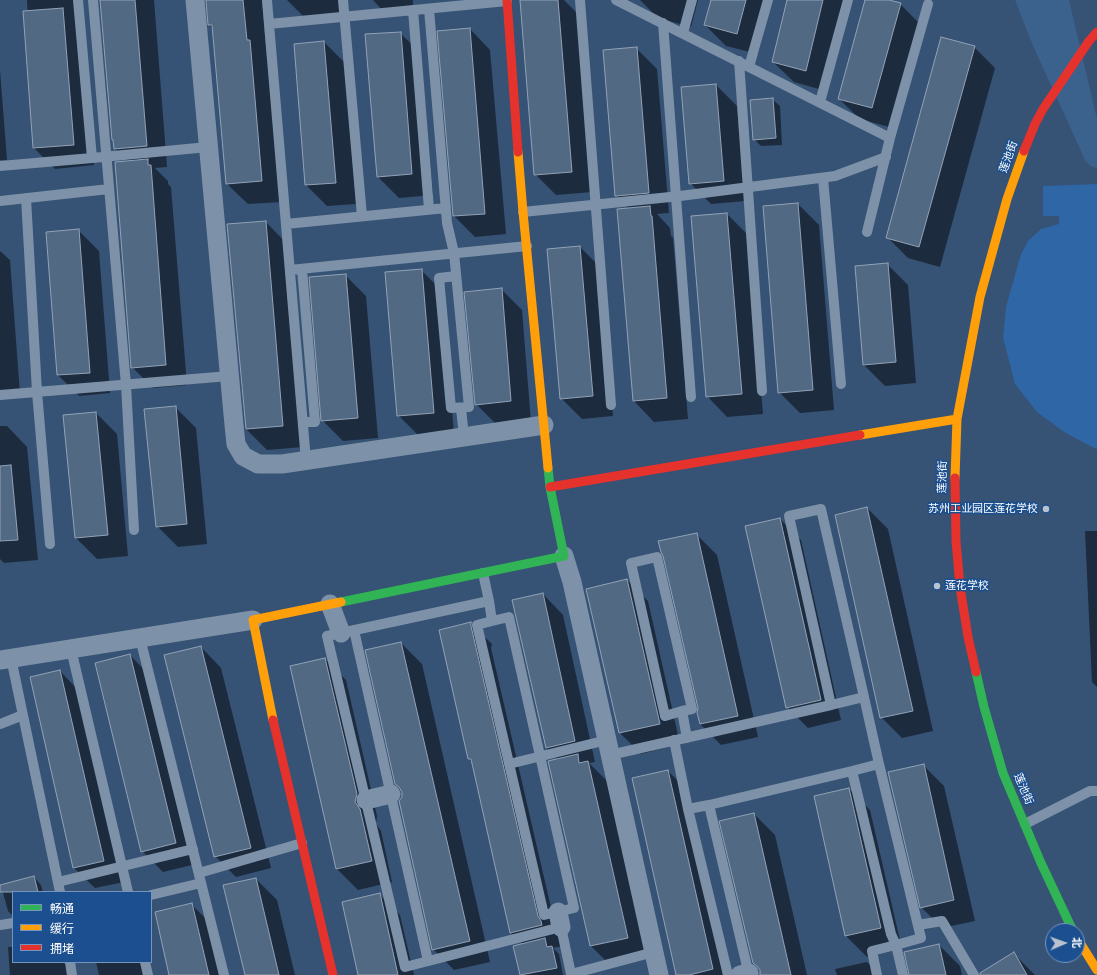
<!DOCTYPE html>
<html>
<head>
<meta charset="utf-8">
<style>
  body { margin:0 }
  #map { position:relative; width:1097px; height:975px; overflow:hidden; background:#365274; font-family:"Varela Round","Noto Sans SC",sans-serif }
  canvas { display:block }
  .legend { position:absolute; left:12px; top:891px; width:140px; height:72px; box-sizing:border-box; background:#1b4f8f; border:1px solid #7695bc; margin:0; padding:5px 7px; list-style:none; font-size:12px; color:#fff }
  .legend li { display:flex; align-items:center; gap:8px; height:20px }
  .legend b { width:20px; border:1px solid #7695bc }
  .north { position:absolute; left:1045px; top:923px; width:40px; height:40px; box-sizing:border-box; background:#1b4f8f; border:1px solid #7695bc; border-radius:50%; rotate:88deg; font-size:11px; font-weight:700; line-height:16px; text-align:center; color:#fff }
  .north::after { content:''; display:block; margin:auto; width:14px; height:18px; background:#b9c2ce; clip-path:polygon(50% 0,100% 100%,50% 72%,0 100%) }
</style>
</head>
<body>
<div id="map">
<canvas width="1097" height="975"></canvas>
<ul class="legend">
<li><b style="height:5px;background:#30b455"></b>畅通</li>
<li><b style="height:5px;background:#ff9f0a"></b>缓行</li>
<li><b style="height:5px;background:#e5322d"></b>拥堵</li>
</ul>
<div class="north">北</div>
</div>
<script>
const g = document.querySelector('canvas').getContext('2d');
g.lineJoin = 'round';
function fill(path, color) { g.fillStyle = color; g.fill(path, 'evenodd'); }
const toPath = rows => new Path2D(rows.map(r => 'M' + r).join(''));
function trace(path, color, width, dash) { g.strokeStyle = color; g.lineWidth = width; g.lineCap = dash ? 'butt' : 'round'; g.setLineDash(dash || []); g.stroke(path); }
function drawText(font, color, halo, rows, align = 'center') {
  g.font = font + ' "Varela Round","Noto Sans SC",sans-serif'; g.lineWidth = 3; g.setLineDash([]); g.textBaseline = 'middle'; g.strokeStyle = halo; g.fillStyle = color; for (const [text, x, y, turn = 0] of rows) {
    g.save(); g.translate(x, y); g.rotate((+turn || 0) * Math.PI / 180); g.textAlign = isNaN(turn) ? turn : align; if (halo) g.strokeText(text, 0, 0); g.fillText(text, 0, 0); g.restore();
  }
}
fill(toPath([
  [1097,184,1097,449,1096,449,1064,432,1037,412,1015,384,1003,338,1006,307,1021,254,1028,241,1041,229,1059,224,1059,216,1043,216,1043,186]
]), '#2f66a5');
fill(toPath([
  [1015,0,1069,0,1097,119,1097,168,1090,166,1085,160,1033,46]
]), '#3b618d');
fill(toPath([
  [27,0,80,0,94,165,55,169,34,148],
  [101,0,154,0,167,167,155,168,168,181,168,184,171,187,187,385,153,388,132,367,128,162,115,149,114,142,113,140],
  [207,0,262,0,267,58,271,61,282,202,248,204,227,184,214,29,209,25],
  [287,0,341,0,342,15,305,18],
  [373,0,413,0,413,10,385,13],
  [521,0,564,0,577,13,592,192,556,195,535,174],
  [640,0,698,0,691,27,658,18],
  [712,0,772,0,758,54,726,46,705,25],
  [788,0,849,0,826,91,794,82,773,62],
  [866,0,886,0,900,4,921,25,893,128,860,119,839,99],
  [470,29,490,50,506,234,475,237,454,216],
  [400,33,421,53,433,195,399,198,378,177],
  [324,42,345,63,356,204,327,206,306,185,295,45],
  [974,47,995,68,940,267,908,258,887,237],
  [636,48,657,69,669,213,657,214,670,228,671,236,673,238,688,419,654,422,634,401,629,209,616,195],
  [0,70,7,160,0,160],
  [716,85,737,106,745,201,711,204,690,183],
  [772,99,780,106,782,145,761,146,754,139],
  [798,204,819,225,834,410,800,413,779,392],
  [727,214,748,235,763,414,727,417,707,396],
  [266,222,286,243,303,447,267,450,246,429],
  [78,230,99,251,110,393,79,396,58,375],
  [580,247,601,268,613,416,582,419,561,398],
  [0,251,10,260,20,394,0,395],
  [887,264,908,285,916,383,885,386,864,365],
  [421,270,442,291,454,434,419,436,398,415],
  [345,275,366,296,378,438,343,441,322,420],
  [501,289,522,310,531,422,497,425,476,404],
  [175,407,196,428,207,544,178,547,157,526],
  [96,413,117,434,128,556,97,559,76,538],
  [0,426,7,426,27,447,38,560,4,563,0,559],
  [867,508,888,529,933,731,902,738,881,717],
  [780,519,801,540,841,720,808,728,787,707],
  [1085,531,1097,531,1097,687,1092,682],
  [696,534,717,555,758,737,721,745,700,724,698,713,699,708],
  [627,580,648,601,680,744,641,754,620,733],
  [543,594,563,615,595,762,589,763,609,783,648,958,611,966,591,946,558,760,546,748],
  [471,624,492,644,491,648,558,938,563,946,553,948,559,954,563,975,521,975,515,947,523,944,511,933,473,763,469,759],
  [401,643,422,664,490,962,454,970,433,949,403,797],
  [201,647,221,668,271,868,236,877,215,856],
  [130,655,150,676,196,864,163,872,142,851],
  [325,659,346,680,377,816,376,824,381,831,392,882,358,890,337,869],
  [60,671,80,692,124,882,95,888,74,868],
  [923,765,944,786,975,921,942,928,921,907],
  [668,771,689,792,730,975,677,975],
  [849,789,870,810,902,949,867,957,846,936,815,797],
  [754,814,775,835,807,975,760,975],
  [34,877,41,885,43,892,13,892,13,916,8,911,1,885],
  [256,879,277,900,295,975,246,975],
  [380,895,400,915,414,975,359,975],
  [191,904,212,925,224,975,170,975],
  [939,945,960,966,962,975,910,975],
  [8,947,13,947,13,962,63,962,66,965,67,975,10,975],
  [1014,954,1035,975,983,975],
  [96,962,146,962,149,975,99,975],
  [867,962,880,975,837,975,835,969]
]), '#0007');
const building = toPath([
  [100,0,135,0,147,146,114,149,113,140,112,140,100,0],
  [206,0,243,0,247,40,250,40,262,181,226,184,212,25,208,25,206,0],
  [520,0,558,0,572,172,534,175,520,0],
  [711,0,746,0,737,34,704,25,711,0],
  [787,0,823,0,806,71,772,62,787,0],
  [865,0,889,0,901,3,872,108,838,99,865,0],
  [63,8,74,145,33,148,23,11,63,8],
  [470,28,485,214,453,216,437,31,470,28],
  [401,32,412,174,377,177,365,34,401,32],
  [941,37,975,46,919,247,886,238,941,37],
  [324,41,336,183,305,185,294,44,324,41],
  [637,47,649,193,616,196,615,196,603,50,637,47],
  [716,84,724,181,689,184,681,87,716,84],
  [773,98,776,138,753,140,750,100,773,98],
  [148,159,148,165,151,165,166,365,131,368,115,162,148,159],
  [798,203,813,390,778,393,763,206,798,203],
  [650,206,651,216,652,216,667,398,633,401,617,209,650,206],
  [727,213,742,394,706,397,691,216,727,213],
  [266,221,283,426,246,429,227,224,266,221],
  [79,229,90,373,57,375,46,232,79,229],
  [580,246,593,396,560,399,547,249,580,246],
  [888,263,896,362,863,365,855,266,888,263],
  [422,269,434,413,397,416,385,272,422,269],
  [346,274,358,418,321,421,309,277,346,274],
  [502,288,511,401,475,405,464,292,502,288],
  [176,406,187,524,156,527,144,409,176,406],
  [96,412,108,535,75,538,63,415,96,412],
  [11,465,18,540,0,541,0,466,11,465],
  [867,507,913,711,880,718,835,515,867,507],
  [780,518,821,700,786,708,745,526,780,518],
  [697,533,738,716,700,724,697,713,698,708,663,556,661,552,658,541,697,533],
  [627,579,660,724,619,733,586,589,627,579],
  [543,593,575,741,546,748,512,600,543,593],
  [471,622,471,626,538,916,541,921,542,925,510,933,471,759,468,759,439,630,471,622],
  [401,642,470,941,432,950,400,805,399,801,402,797,402,792,399,787,395,784,365,650,401,642],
  [201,646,251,848,214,857,164,655,201,646],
  [130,654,176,843,141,852,95,663,130,654],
  [325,658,357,794,355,802,360,809,372,861,336,869,290,666,325,658],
  [60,670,104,861,73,868,30,677,60,670],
  [578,754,579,763,588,761,628,938,590,946,548,761,578,754],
  [924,764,954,900,920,908,888,772,924,764],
  [668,770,713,969,689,975,676,975,632,778,668,770],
  [849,788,881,928,845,936,814,796,849,788],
  [754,813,791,975,760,975,760,970,757,966,753,963,719,821,754,813],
  [34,876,38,892,0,892,0,885,34,876],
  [256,878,279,975,245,975,223,885,256,878],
  [380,893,398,975,358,975,342,902,380,893],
  [192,903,209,975,169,975,155,912,192,903],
  [545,938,547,947,552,946,557,968,520,975,513,946,545,938],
  [939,944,946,975,909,975,904,952,939,944],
  [1014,952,1027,975,980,975,980,973,1014,952]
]);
fill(building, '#526984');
trace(building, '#92a2b6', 1);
trace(toPath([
  [78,0,92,158,208,147],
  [93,0,126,385,134,530],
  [267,0,269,24,507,1],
  [343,0,362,216],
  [580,0,611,405],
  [616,0,890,138],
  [429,9,447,223,454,253,469,407,451,408,439,278,456,276],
  [413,10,429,209],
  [663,23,691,397],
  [269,24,306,461],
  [683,33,692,0],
  [739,61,762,391],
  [749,67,768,0],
  [820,102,848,0],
  [0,166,92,158],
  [823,178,841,384],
  [26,198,37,392,50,544],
  [0,201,109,189],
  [523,212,680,196,835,176,886,157],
  [286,224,446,208],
  [867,232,890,138,928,4],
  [302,269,315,422,303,422],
  [290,270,527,246],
  [0,395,229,376],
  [461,408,464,437],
  [483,573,489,601,327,636,405,967,561,927,571,974,654,952],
  [489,601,492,621,509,617,574,908,544,915,477,625,492,621],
  [354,630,428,961],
  [140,638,224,975],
  [71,649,128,892],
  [11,658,60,892],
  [864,697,831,705,789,516,821,509,864,697,879,764],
  [682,711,665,716,631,563,657,557,692,709,682,711,687,738],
  [0,724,23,715],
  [674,740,688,809],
  [610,755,831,705],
  [509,764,607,740],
  [709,805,852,771],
  [1025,824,1090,791,1097,791],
  [199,873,302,843],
  [58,882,193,849],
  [151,895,201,883],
  [0,925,13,923],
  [918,925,942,921,974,975],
  [70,962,72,975],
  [145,962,148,975],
  [728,975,688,809,709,805,749,975],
  [877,975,872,951,896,945,921,938,879,764,852,771,891,934,896,945,903,975]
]), '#7d92a8', 10);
trace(toPath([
  [195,0,234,425,236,444,243,456,258,464,282,464,544,425],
  [564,556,572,582,659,975],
  [330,604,341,633],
  [0,660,253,620],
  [366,800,391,794],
  [558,912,561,927],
  [740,975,749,973]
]), '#7d92a8', 19);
trace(toPath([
  [341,602,564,556,550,487,548,468],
  [976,672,984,707,1003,773,1041,863,1073,931]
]), '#30b455', 9);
trace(toPath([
  [518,152,523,212,548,468],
  [860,435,957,419],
  [955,478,957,419,980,297,1007,199,1024,151],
  [273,720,253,620,341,602],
  [1077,938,1097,970]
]), '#ff9f0a', 9);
trace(toPath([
  [507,0,518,152],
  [1024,151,1035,124,1043,109,1089,41,1097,32],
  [955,478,956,541,960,587,968,637,976,672],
  [550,487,860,435],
  [273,720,333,975]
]), '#e5322d', 9);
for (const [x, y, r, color] of [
  [1046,509,4,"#b9c2ce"],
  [937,586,4,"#b9c2ce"]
]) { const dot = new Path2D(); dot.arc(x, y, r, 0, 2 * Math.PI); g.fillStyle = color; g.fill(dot); trace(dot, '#1b4f8f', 1.5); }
drawText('11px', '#fff', '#1b4f8f', [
  ["莲池街",1009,157,-70],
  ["莲池街",943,477,-89],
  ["莲池街",1023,789,67]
]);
drawText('11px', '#fff', '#1b4f8f', [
  ["苏州工业园区莲花学校",1038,509],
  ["莲花学校",945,586,"left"]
], 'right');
</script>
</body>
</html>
